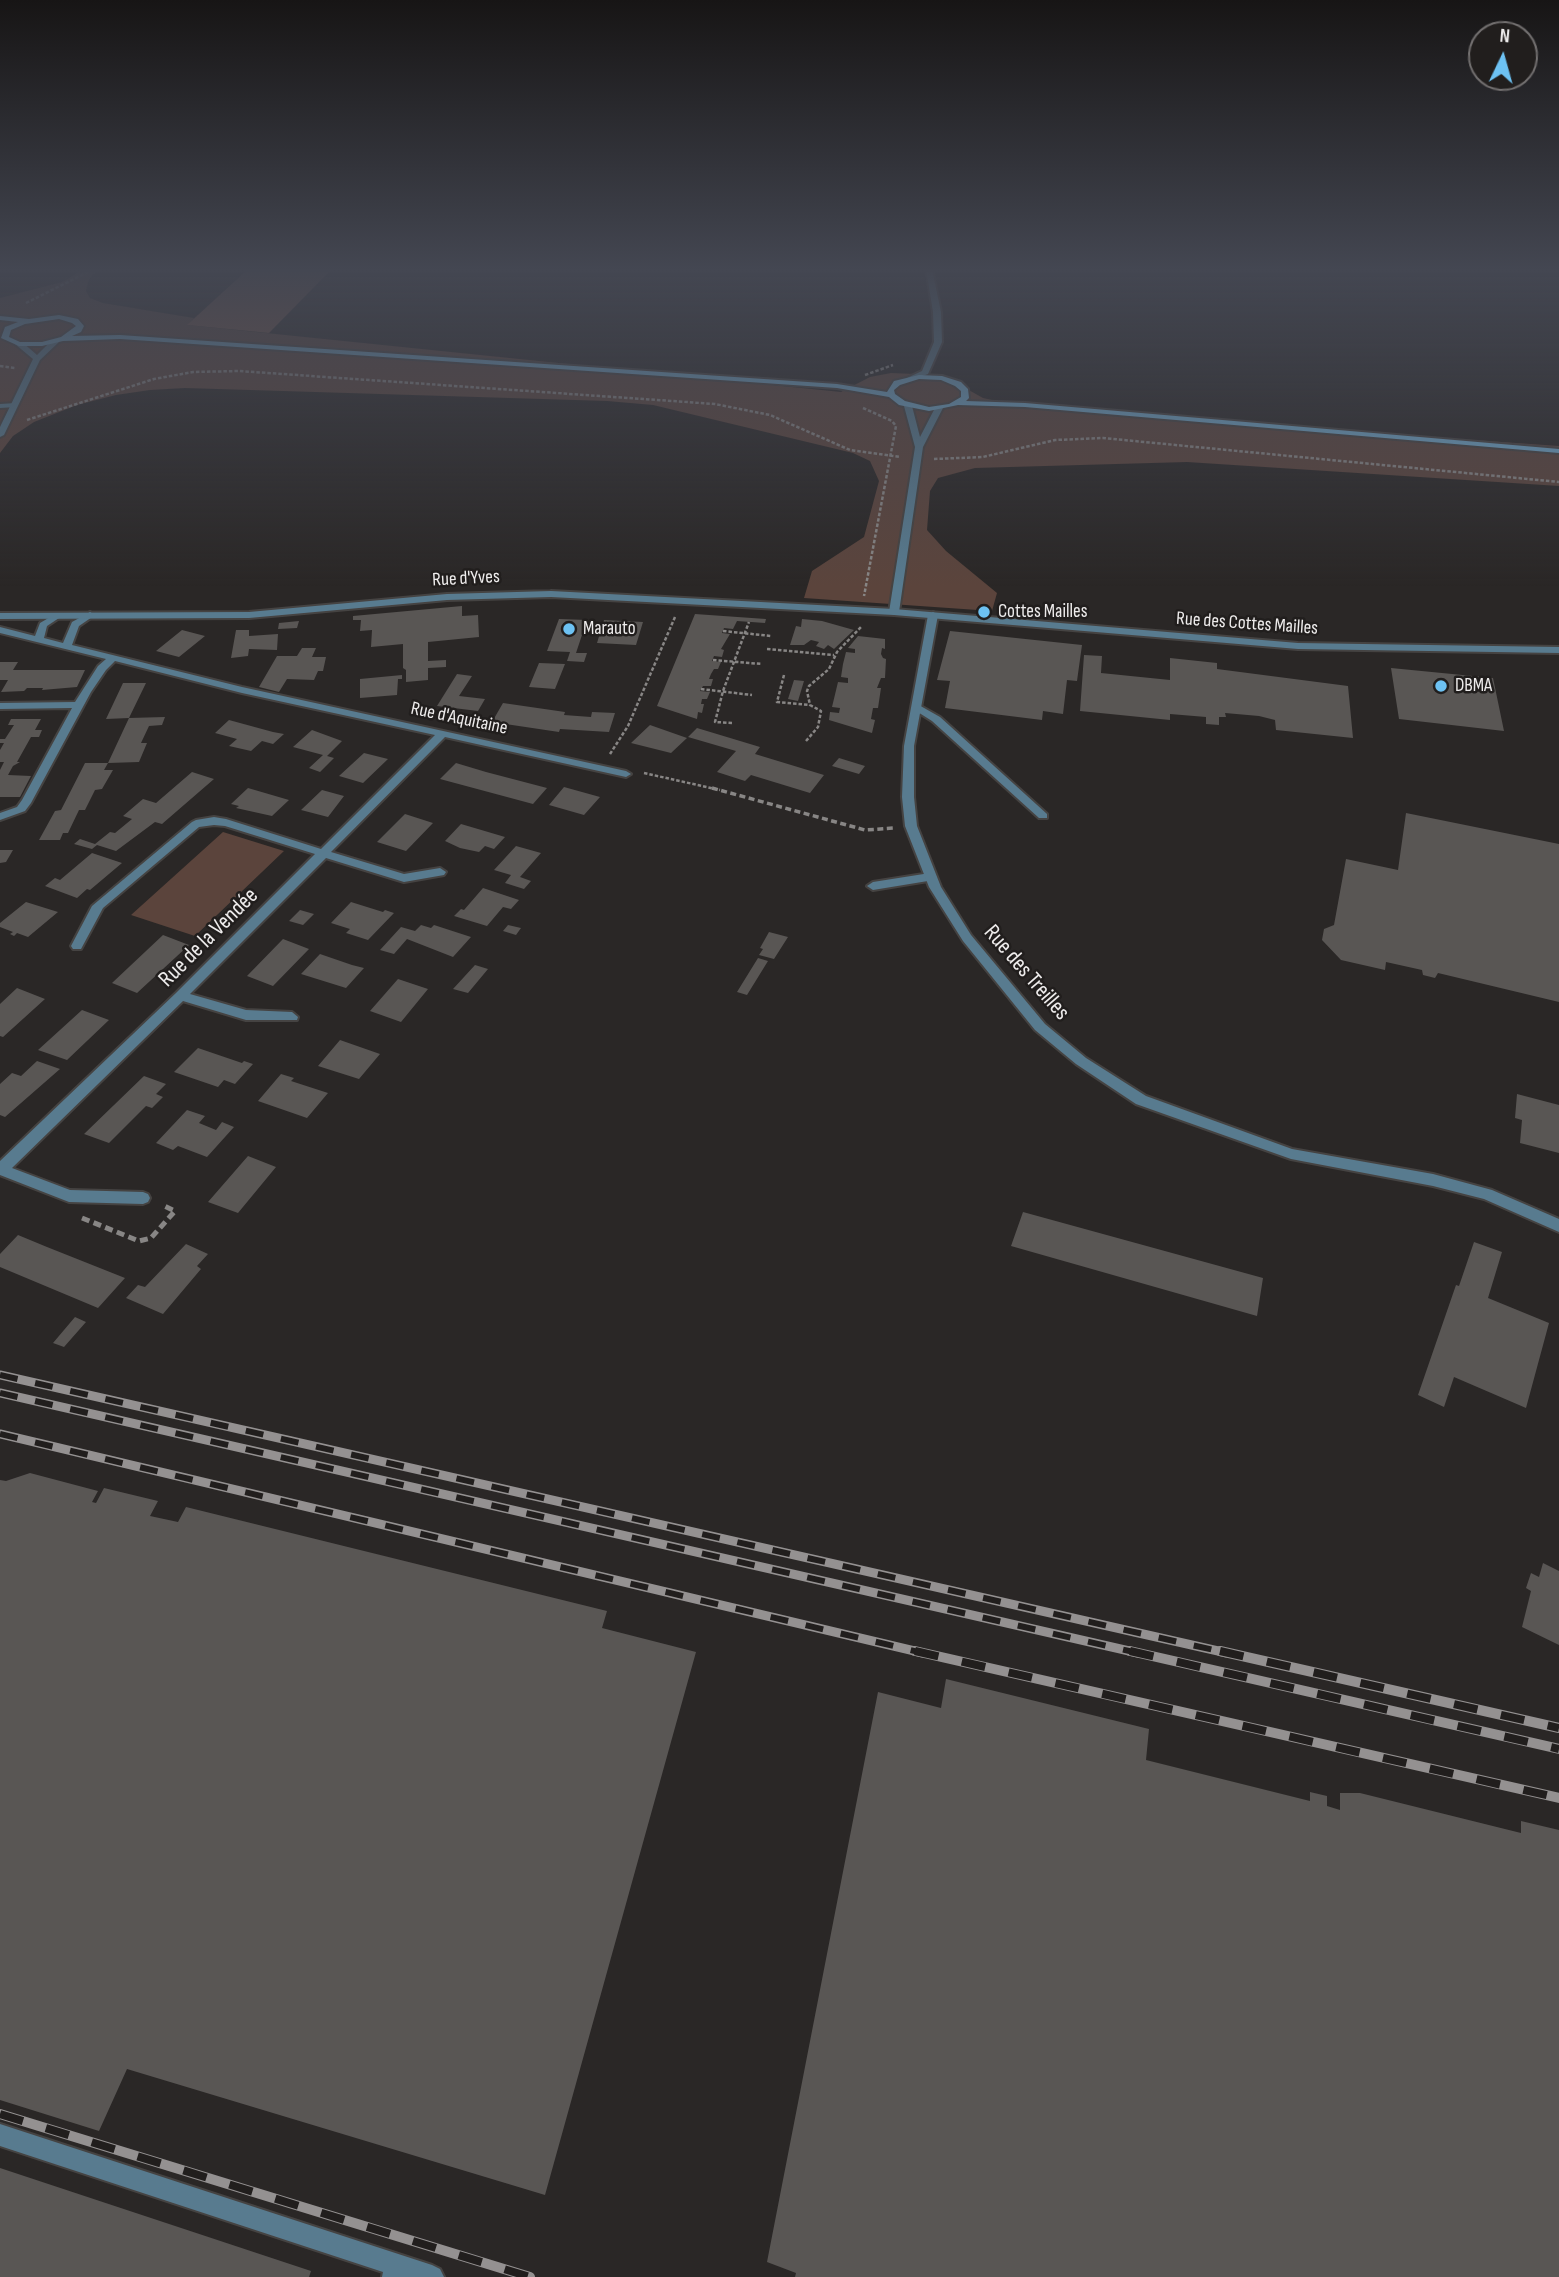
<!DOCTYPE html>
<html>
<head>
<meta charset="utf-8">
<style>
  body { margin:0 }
  #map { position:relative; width:1559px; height:2277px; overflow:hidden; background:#2a2726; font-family:"Sofia Sans Condensed",sans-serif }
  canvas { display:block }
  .north { position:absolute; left:1468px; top:21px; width:70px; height:70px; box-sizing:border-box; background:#211e1d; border:2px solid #737070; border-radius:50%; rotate:5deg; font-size:19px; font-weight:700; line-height:28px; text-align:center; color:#eeecec }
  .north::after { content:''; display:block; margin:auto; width:24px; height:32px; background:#6dc2f3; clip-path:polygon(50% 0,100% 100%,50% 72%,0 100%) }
</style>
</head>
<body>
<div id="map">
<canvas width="1559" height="2277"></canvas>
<div class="north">N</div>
</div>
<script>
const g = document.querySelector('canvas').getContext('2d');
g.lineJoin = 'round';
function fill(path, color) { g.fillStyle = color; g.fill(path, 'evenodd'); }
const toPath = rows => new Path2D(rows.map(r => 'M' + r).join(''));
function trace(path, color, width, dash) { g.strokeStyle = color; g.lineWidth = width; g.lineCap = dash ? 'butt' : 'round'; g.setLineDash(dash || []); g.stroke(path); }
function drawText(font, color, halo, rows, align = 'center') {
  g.font = font + ' "Sofia Sans Condensed",sans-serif'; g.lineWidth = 5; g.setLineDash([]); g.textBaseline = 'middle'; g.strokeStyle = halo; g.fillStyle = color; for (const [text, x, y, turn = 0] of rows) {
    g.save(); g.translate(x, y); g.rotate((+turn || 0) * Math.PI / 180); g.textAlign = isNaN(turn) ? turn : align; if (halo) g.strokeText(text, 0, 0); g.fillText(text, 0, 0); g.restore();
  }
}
fill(toPath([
  [84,269,103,269,93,274,88,282,86,291,90,298,103,303,194,318,188,325,841,392,870,377,891,373,915,374,958,384,983,398,1032,409,1559,446,1559,486,1187,462,975,468,938,478,930,491,927,530,946,551,997,593,992,611,804,598,812,571,864,537,879,481,870,461,853,453,653,405,607,401,185,388,150,390,116,395,77,405,34,422,13,436,0,453,0,298,62,282],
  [223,832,284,851,195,936,131,915]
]), '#5b443c');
fill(toPath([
  [248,269,332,269,269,333,187,325]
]), '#7a5649');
fill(toPath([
  [462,606,462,616,478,615,479,637,428,642,428,661,446,660,446,667,428,668,428,680,406,682,406,670,403,668,403,644,371,647,372,630,360,631,361,620,353,620,353,616],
  [695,614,766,619,765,623,737,621,733,629,724,628,722,633,730,634,721,649,724,650,722,657,714,656,712,661,721,662,718,669,714,669,711,674,709,679,713,679,711,686,703,686,700,691,710,692,707,699,702,699,701,704,704,704,702,713,698,712,697,719,657,706],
  [559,619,587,620,576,653,587,653,584,662,567,661,570,652,547,651],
  [802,619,822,621,854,630,834,649,828,645,824,649,816,646,819,642,811,640,804,645,790,645,796,626,801,627],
  [604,620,643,622,636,645,597,643],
  [299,621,297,628,278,629,279,623],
  [182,630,205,636,179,657,156,651],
  [236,630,249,630,249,636,278,634,277,650,249,649,248,656,231,658],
  [950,631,1082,645,1077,681,1067,680,1063,714,1043,711,1042,720,945,708,950,681,937,680],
  [858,636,885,639,885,649,882,648,881,654,883,658,886,659,885,678,881,678,877,688,881,688,878,708,873,708,871,719,875,720,872,733,829,720,830,712,839,713,840,708,832,707,838,682,848,683,848,678,841,677,843,664,846,652,855,653,855,649,848,648],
  [302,648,316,648,312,657,326,657,323,671,318,671,314,680,287,679,279,692,259,687,277,656,297,656],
  [1084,655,1102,656,1101,673,1170,680,1170,658,1217,663,1217,669,1348,686,1353,738,1276,730,1275,720,1259,716,1225,713,1226,717,1219,717,1219,725,1206,724,1206,717,1170,714,1170,720,1080,711],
  [0,662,18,662,13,670,85,670,77,687,42,690,43,688,27,688,24,691,1,692,8,680,0,680],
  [539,663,565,664,555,689,529,687],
  [1391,668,1493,678,1504,731,1399,719],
  [457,674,472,676,459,696,485,699,478,711,437,706],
  [402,675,402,679,398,679,397,695,360,698,360,679],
  [794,680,804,681,798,701,788,699],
  [123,683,146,683,129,718,106,719],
  [503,703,565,712,564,715,591,717,592,712,615,713,609,732,560,729,559,732,492,722],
  [165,717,162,725,149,726,141,743,147,743,139,762,108,763,104,770,113,770,102,789,95,790,85,810,79,810,68,833,63,833,60,840,39,840,55,811,61,810,85,763,108,763,129,718],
  [11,719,41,719,35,730,42,730,39,737,31,737,17,762,20,762,13,766,8,775,31,776,20,797,0,797,0,770,4,762,0,762,0,750,4,743,0,743,0,739,5,739,14,725,8,725],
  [229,720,273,732,284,734,273,744,262,741,251,751,229,746,237,739,215,733],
  [650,725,687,738,671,753,631,743],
  [697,728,760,747,755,754,824,775,810,793,751,775,745,781,717,772,736,751,688,737],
  [312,730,342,741,327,756,334,758,320,772,309,768,323,755,293,747],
  [364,753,388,759,363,783,339,776],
  [839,758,865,766,859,774,832,766],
  [456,763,486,772,547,788,533,804,440,779],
  [192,772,214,779,162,824,155,822,116,851,97,845,92,849,74,844,80,839,95,844,110,832,115,833,132,819,123,816,143,799,156,803],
  [564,787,600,797,584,815,549,805],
  [248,788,289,800,272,816,236,808,239,806,231,804],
  [322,790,344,796,328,817,301,810],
  [1406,813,1559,844,1559,1002,1438,973,1435,978,1423,975,1422,970,1386,962,1385,970,1341,960,1322,940,1324,929,1334,925,1346,859,1398,870],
  [405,814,433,823,406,851,377,842],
  [461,824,478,829,505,837,494,849,485,846,479,852,460,848,445,841],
  [516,846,541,853,520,877,531,881,524,889,505,883,511,875,494,870],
  [0,850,13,850,6,862,0,863],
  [92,853,122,863,90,890,87,889,77,898,45,886,55,878,60,880],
  [483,888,519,900,511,909,503,907,487,926,454,916,461,909,464,910],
  [26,902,58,912,28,937,17,933,14,936,10,934,13,932,0,927,0,923],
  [351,902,383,912,385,910,394,913,368,940,346,933,350,929,331,923],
  [300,910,314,914,303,925,289,921],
  [421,925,431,928,434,925,471,937,453,957,407,939,394,954,380,950,401,927,415,931],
  [508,925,521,928,516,935,503,931],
  [769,932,788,937,774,959,759,955,763,949,760,948],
  [163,935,189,945,137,993,112,983],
  [283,939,309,949,273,986,247,976],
  [320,954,352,965,364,968,346,988,301,974],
  [758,958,768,961,747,995,737,992],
  [475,965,488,969,468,993,453,989],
  [398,979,428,989,401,1022,370,1011],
  [17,988,45,999,3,1037,0,1036,0,1004],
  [82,1010,109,1020,67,1060,38,1050],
  [340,1040,380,1054,359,1079,318,1066],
  [198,1048,242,1063,244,1061,253,1064,235,1084,224,1080,218,1087,174,1072],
  [37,1061,60,1069,5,1117,0,1115,0,1084,12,1073,21,1076],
  [281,1074,294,1078,291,1081,328,1093,307,1118,258,1101],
  [144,1076,166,1084,156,1094,163,1097,152,1108,146,1106,109,1143,84,1134],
  [1517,1094,1559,1105,1559,1153,1520,1143,1522,1120,1515,1118],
  [187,1110,205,1116,199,1123,216,1130,222,1122,234,1127,207,1157,178,1146,173,1150,156,1143],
  [248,1156,276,1167,238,1213,208,1202],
  [1023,1212,1263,1278,1257,1316,1011,1246],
  [18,1235,47,1247,125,1278,98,1308,0,1267,0,1254],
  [1474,1242,1502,1252,1488,1298,1549,1323,1526,1408,1454,1377,1444,1407,1418,1395,1456,1285,1459,1286],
  [186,1244,208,1254,197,1266,201,1269,163,1314,126,1298,138,1285,145,1287],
  [75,1317,86,1322,64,1347,53,1343],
  [30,1473,98,1491,92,1502,96,1503,104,1488,158,1501,150,1516,178,1522,186,1507,607,1611,602,1628,696,1652,545,2195,127,2069,99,2131,0,2100,0,1480,6,1481],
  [1543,1563,1559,1571,1559,1645,1522,1627,1531,1591,1526,1588,1531,1573,1539,1577],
  [946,1679,1149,1729,1146,1760,1310,1801,1310,1792,1327,1796,1327,1806,1340,1810,1340,1793,1360,1793,1521,1833,1521,1821,1559,1830,1559,2277,795,2277,796,2273,767,2262,878,1692,941,1708],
  [0,2168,311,2271,309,2277,0,2277]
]), '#595654');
const service = toPath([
  [16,403,16,407,0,408,0,404,16,403],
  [917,704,940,717,1047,814,1047,818,1039,818,932,721,913,709,912,707,917,704],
  [930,873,934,874,934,880,873,890,867,886,873,882,930,873],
  [0,2124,432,2265,440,2269,444,2277,382,2277,383,2272,0,2146,0,2124]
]);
const minor = toPath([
  [926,269,932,269,941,312,942,342,928,374,911,380,907,378,922,371,934,342,933,312,926,269],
  [52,340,59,342,40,360,4,435,0,437,0,427,33,359,15,344,22,342,37,355,52,340],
  [908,404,912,406,920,437,936,406,943,408,923,447,899,612,894,615,889,612,915,447,904,406,908,404],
  [90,612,95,615,79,626,72,645,242,687,626,771,631,774,626,777,445,737,331,852,404,874,440,868,446,872,444,875,404,882,326,858,190,994,246,1010,292,1012,298,1017,297,1020,246,1020,183,1001,12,1168,70,1190,143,1192,148,1194,150,1198,148,1202,143,1204,69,1202,0,1175,0,1161,176,993,315,854,225,826,214,825,199,827,103,908,81,949,73,949,71,946,92,906,192,822,196,820,214,817,226,819,321,849,435,735,242,693,115,661,106,670,91,692,31,803,25,811,0,820,0,813,17,807,22,800,72,708,0,709,0,703,75,702,98,666,106,659,0,633,0,627,35,636,40,623,57,613,62,616,47,626,44,638,63,643,72,622,90,612],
  [933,612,938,615,914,746,914,797,917,826,941,887,971,935,1045,1024,1086,1058,1146,1096,1292,1149,1433,1174,1492,1190,1559,1219,1559,1232,1484,1199,1433,1186,1291,1159,1136,1104,1076,1064,1035,1030,963,941,929,887,905,826,902,797,904,746,928,615,933,612]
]);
const tertiary = toPath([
  [551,591,894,609,1298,643,1559,647,1559,653,1298,649,894,615,551,597,447,600,249,618,0,619,0,613,249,612,447,594,551,591]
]);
const secondary = toPath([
  [59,315,78,319,84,326,81,332,72,336,120,335,837,384,887,392,894,381,919,375,942,376,961,382,968,389,969,398,966,401,1025,403,1559,449,1559,453,1025,407,958,405,929,411,899,405,889,397,837,388,120,339,63,341,42,346,19,346,1,338,5,327,18,322,0,320,0,316,29,319,59,315],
  [59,319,72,323,76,326,61,337,42,342,20,342,9,337,11,330,25,324,59,319],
  [919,379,941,380,955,386,961,391,961,397,949,404,929,407,905,401,895,394,894,390,900,385,919,379]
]);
trace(service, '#454342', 4);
trace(minor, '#454342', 4);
trace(tertiary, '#454342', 4);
trace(secondary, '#454342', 4);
trace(toPath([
  [26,303,94,269],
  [0,366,15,368],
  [865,375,893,365],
  [863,408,892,421,896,426,864,596],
  [27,420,154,379,193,372,239,371,715,404,770,415,850,450,900,457],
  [934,459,983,457,1055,440,1103,438,1559,482],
  [723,631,771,636],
  [767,649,834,655],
  [713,660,762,664],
  [784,675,777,702,810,705],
  [701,689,752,695],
  [732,723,715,722,723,691,749,622],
  [806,741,818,727,821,711,810,705,807,691,809,686,829,669,837,652,861,627],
  [610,754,628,726,675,617],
  [644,773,720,790]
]), '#888685', 2.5, [3.5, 2]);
trace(toPath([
  [712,788,865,830,894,828]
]), '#888685', 3.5, [6, 3.5]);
trace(toPath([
  [82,1218,139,1241,151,1238,175,1211,162,1205]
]), '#888685', 5, [8, 4.5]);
fill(service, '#587b8f');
fill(minor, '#587b8f');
fill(tertiary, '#587b8f');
fill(secondary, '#71a9cb');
const railFar1 = toPath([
  [0,1375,1227,1653],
  [0,1393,1138,1653],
  [0,1434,923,1653]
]);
const rail = toPath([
  [915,1651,1559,1798],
  [1130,1651,1559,1749],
  [1220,1651,1559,1728],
  [0,2114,530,2277]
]);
trace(railFar1, '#949191', 9);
trace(rail, '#949191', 10);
trace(railFar1, '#211e1d', 6, [18]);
trace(rail, '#211e1d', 8, [24]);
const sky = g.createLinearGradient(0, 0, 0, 587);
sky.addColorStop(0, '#171515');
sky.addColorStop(0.46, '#444752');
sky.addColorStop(1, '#44475200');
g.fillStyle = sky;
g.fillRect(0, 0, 1559, 587);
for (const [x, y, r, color] of [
  [984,612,7,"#6dc2f3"],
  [569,629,7,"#6dc2f3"],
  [1441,686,7,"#6dc2f3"]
]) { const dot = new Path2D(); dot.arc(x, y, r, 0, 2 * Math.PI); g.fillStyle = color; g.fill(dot); trace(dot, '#211e1d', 2.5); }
drawText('19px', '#eeecec', '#211e1d', [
  ["Rue d'Yves",466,579,-3],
  ["Rue des Cottes Mailles",1247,624,4],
  ["Rue d'Aquitaine",459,719,12]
]);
drawText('19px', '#eeecec', '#211e1d', [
  ["Cottes Mailles",998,612],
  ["Marauto",583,629],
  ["DBMA",1455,686]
], 'left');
drawText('23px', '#eeecec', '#211e1d', [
  ["Rue de la Vendée",209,938,-45],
  ["Rue des Treilles",1026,973,49]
]);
</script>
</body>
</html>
